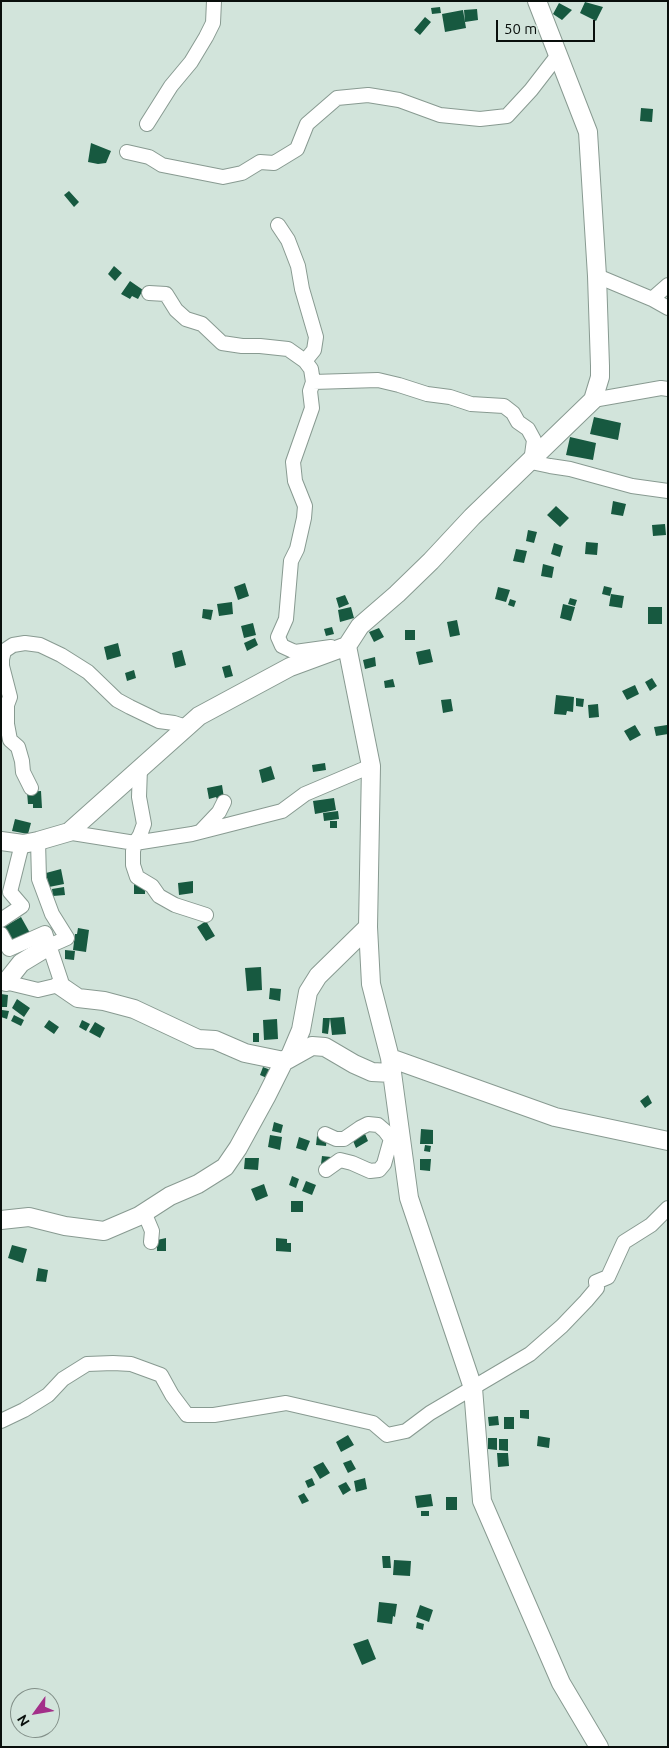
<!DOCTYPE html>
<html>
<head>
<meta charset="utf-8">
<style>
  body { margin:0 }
  #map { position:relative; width:669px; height:1748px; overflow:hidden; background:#d2e4db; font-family:Ubuntu,sans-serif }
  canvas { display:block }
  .frame { position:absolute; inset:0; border:2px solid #090f0c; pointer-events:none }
  .north { position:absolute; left:10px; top:1688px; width:50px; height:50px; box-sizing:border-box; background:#d2e4db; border:1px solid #828f88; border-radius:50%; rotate:238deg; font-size:14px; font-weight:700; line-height:20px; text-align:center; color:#090f0c }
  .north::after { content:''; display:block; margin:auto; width:18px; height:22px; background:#a32f89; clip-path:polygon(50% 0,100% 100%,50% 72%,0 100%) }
  .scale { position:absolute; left:496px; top:20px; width:99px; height:22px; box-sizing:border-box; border:2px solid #090f0c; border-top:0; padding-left:6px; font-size:15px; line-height:18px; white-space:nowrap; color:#090f0c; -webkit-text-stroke:4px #d2e4db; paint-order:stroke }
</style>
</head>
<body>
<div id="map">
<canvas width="669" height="1748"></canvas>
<div class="frame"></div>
<div class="north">N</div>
<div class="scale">50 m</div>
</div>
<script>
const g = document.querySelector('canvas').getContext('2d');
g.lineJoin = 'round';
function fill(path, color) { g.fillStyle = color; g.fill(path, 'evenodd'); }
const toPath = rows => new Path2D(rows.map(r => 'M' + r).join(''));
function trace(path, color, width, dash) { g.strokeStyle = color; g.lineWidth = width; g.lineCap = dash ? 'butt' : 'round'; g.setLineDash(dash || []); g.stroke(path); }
fill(toPath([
  [585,2,603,7,596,21,580,13],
  [559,3,572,10,562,20,553,14],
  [440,7,441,13,432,14,431,8],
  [477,9,478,20,465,22,464,10],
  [463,10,466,28,445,32,442,14],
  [425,17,431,22,420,35,414,30],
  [641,108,653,109,652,122,640,121],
  [91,143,111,151,106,163,98,164,88,162],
  [69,191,79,202,74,207,64,195],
  [114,266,122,273,115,281,108,274],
  [130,281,143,290,138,299,132,296,130,299,121,294],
  [594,417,621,423,618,440,590,434],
  [570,437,596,443,593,460,566,455],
  [613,501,626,504,623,516,611,514],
  [556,506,569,518,560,527,547,515],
  [665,524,666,535,653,536,652,525],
  [528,530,537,532,534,543,526,541],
  [586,542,598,543,597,555,585,554],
  [554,543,563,546,560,557,551,554],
  [516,549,527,551,524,563,513,561],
  [543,564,554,567,552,578,541,576],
  [245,583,249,596,238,600,234,587],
  [604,586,612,588,610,596,602,594],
  [498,587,510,590,506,602,495,599],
  [611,594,624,596,622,608,609,606],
  [345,595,349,604,339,608,336,598],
  [570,598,577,600,575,606,568,604],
  [510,599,516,601,514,607,508,605],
  [232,602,233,614,219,616,217,604],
  [563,604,575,607,571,621,560,618],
  [351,607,354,618,340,622,338,610],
  [648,607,662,607,662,624,648,624],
  [203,609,213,610,211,620,202,618],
  [457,620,460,635,450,637,447,622],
  [253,623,256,635,244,638,241,626],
  [332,627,334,634,326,636,324,629],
  [379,628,384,637,374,642,369,632],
  [405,630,415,630,415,640,405,640],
  [255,638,258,645,247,651,244,643],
  [118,643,121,656,107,660,104,647],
  [430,649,433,662,419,665,416,652],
  [182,650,186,665,175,668,172,653],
  [375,657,376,666,365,669,363,660],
  [230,665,233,676,225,678,222,667],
  [134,670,136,678,127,681,125,673],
  [652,678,657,686,650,691,645,682],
  [393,679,395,687,385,688,384,681],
  [635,685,639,694,627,700,622,691],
  [556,695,574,697,573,712,567,711,566,715,554,714],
  [576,698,584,699,583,707,576,706],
  [451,699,453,711,443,713,441,700],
  [598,704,599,717,589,718,588,705],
  [635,725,641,735,630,741,624,731],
  [667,725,668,734,656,736,654,727],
  [325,763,326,770,313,772,312,765],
  [271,766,275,779,262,783,259,770],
  [222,785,224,798,217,799,216,797,209,799,207,788],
  [41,791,42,808,33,808,33,804,28,804,27,792],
  [334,798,336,810,315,814,313,801],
  [338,811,339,819,324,821,323,813],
  [15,819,31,823,28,834,12,831],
  [330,821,337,821,337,828,330,828],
  [61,869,64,884,49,887,46,873],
  [193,881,193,893,179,895,178,883],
  [145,882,145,894,134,894,134,883],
  [64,887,65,895,53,896,52,889],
  [21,917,30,933,11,943,2,928],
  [206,921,215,936,206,941,197,927],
  [78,928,89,930,86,952,73,950,75,934,77,934],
  [65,950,75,951,74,960,65,959],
  [261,967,262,990,247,991,245,968],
  [270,988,281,989,280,1001,269,999],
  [1,994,8,995,7,1007,1,1007],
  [17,999,30,1008,24,1017,12,1008],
  [2,1010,9,1011,7,1019,1,1017],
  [14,1015,24,1020,21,1026,11,1021],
  [344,1017,346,1034,332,1035,330,1018],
  [323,1018,330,1018,328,1034,322,1033],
  [277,1019,278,1039,264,1040,263,1020],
  [49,1020,59,1027,54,1034,44,1027],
  [82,1020,90,1024,86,1031,79,1027],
  [95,1022,105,1028,100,1038,89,1032],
  [253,1033,259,1033,259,1042,253,1042],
  [263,1067,273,1071,269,1079,260,1075],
  [648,1095,652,1103,645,1108,640,1101],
  [274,1122,283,1125,281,1133,272,1131],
  [363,1129,368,1141,356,1148,351,1136],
  [421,1129,433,1130,433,1144,420,1144],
  [270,1135,282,1137,280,1150,268,1147],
  [317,1136,327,1137,326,1146,316,1145],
  [299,1137,310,1141,306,1151,296,1148],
  [425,1145,431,1146,430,1152,424,1151],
  [322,1156,331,1157,330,1165,321,1164],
  [245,1158,259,1158,258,1170,244,1169],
  [420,1159,431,1159,430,1171,420,1170],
  [292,1176,299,1179,296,1188,289,1185],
  [306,1181,316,1185,312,1195,302,1191],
  [264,1184,268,1196,256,1201,251,1189],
  [291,1201,303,1201,303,1212,291,1212],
  [166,1238,166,1251,157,1251,157,1240],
  [276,1238,287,1239,287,1243,291,1243,291,1252,276,1251],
  [12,1245,27,1249,23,1263,8,1258],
  [38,1268,48,1270,46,1282,36,1281],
  [520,1410,529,1410,529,1419,520,1418],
  [498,1416,499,1425,489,1426,488,1417],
  [504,1417,514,1417,514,1429,504,1429],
  [348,1435,354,1445,341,1452,336,1442],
  [538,1436,550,1438,549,1448,537,1446],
  [488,1438,497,1438,497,1450,488,1449],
  [499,1439,508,1439,508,1451,499,1450],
  [497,1453,508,1453,509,1466,498,1467],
  [351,1460,356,1469,348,1473,343,1463],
  [323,1462,330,1473,320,1479,313,1467],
  [312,1478,315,1485,308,1488,305,1481],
  [365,1478,367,1489,356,1492,354,1481],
  [346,1482,351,1490,343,1495,338,1486],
  [304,1493,309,1501,302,1504,298,1496],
  [431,1494,433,1506,417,1508,415,1496],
  [446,1497,457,1497,457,1510,446,1510],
  [421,1511,429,1511,429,1516,421,1516],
  [382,1556,390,1556,391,1568,383,1568],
  [394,1560,411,1561,410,1576,393,1575],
  [379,1602,397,1604,395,1617,393,1616,392,1624,377,1622],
  [420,1605,433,1610,429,1622,416,1617],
  [417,1622,424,1624,423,1630,416,1628],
  [368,1639,376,1659,362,1665,353,1644]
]), '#175940');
const minor = toPath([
  [147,124,171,86,191,62,206,37,213,23,214,1],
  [127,152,149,157,162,165,223,177,242,173,260,162,274,163,297,149,307,124,337,98,368,95,399,100,440,115,480,119,507,116,531,90,558,55],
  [278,225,288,240,298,266,302,289,316,337,314,350,305,361,311,369,313,382,310,391,312,408,293,462,295,481,305,506,304,518,297,549,291,561,286,619,278,637,282,646,295,652,331,647],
  [597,276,652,299,668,285],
  [149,293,166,294,176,310,186,319,202,324,222,343,242,346,260,346,288,349,305,361],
  [652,299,668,308],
  [313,382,378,380,399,385,427,394,450,397,471,404,504,406,513,413,518,422,528,429,534,440,531,462,550,466,570,469,632,486,668,491],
  [593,400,661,388,668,389],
  [140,768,139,797,144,824,140,835,135,843,133,851,133,865,137,877,152,886,159,896,175,905,206,915],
  [31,788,23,772,22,761,18,747,10,740,7,724,7,705,10,697,2,666,2,659,4,651,13,645,25,643,40,645,61,655,88,672,117,700,130,707,159,721,174,723,186,727],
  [201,831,219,812,224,802],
  [66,832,135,843,192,834,282,811,305,794,371,766],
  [38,841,39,879,52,914,67,938,49,946],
  [1,920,22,906,10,892,22,844],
  [1,934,9,949,45,933,61,981,59,985,38,990,1,981],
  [325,1134,336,1139,344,1139,360,1128,368,1124,378,1125,385,1131,391,1139,398,1141],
  [326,1170,340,1160,352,1163,370,1171,379,1170,384,1164,391,1139],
  [144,1212,152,1231,151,1242],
  [1,1421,24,1410,48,1395,63,1379,87,1364,113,1363,131,1364,161,1375,172,1395,187,1415,214,1415,286,1403,373,1423,387,1435,406,1431,430,1413,530,1354,562,1326,586,1301,597,1288,596,1282,608,1277,624,1242,651,1225,668,1208]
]);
const tertiary = toPath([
  [537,1,588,132,597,276,600,366,600,377,593,400,472,517,431,561,397,594,360,626,347,646,371,766,368,927,371,984,390,1058,409,1198,473,1388,482,1501,561,1683,599,1747],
  [1,841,23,844,38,841,69,832,199,716,290,667,347,646],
  [6,982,21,963,49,946],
  [59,985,78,998,104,1001,134,1009,198,1039,215,1040,245,1053,284,1061],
  [390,1058,555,1117,668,1141],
  [287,1060,312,1046,325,1047,354,1064,372,1072,392,1073],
  [1,1220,29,1217,65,1226,104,1231,139,1216,170,1196,198,1184,225,1167,238,1148,266,1097,284,1061,290,1056,301,1030,308,992,318,976,368,927]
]);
trace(minor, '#889a91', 16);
trace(tertiary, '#889a91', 20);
trace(minor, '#fff', 14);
trace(tertiary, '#fff', 18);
</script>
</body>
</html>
